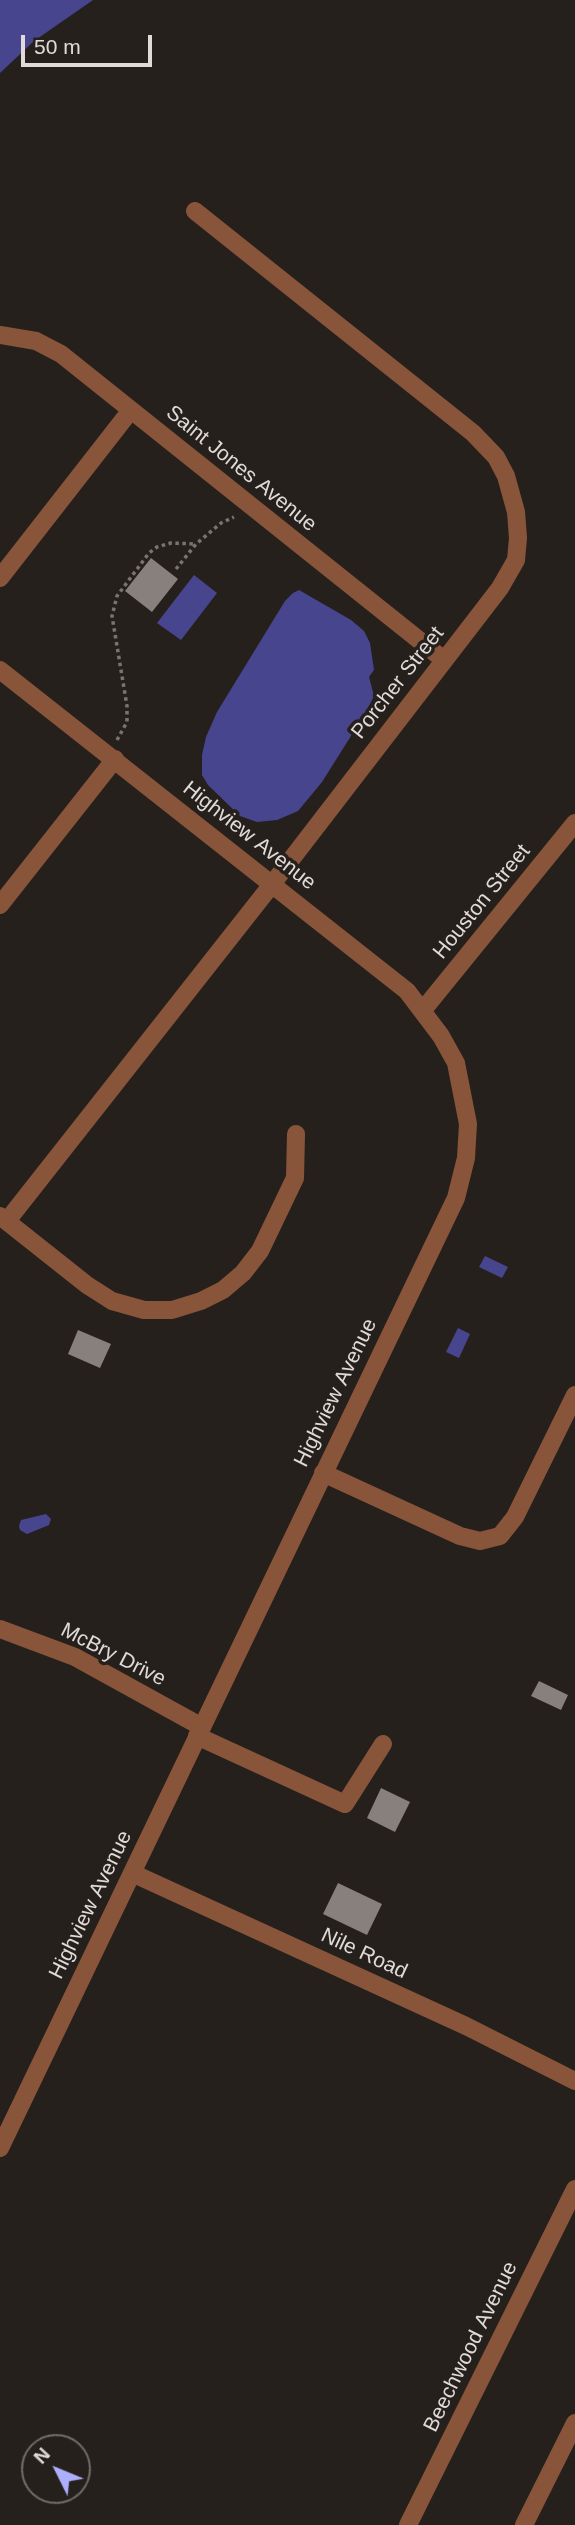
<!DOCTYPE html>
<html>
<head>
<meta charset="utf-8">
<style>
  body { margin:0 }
  #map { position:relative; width:575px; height:2525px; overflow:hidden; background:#26201d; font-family:Helvetica,sans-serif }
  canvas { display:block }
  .north { position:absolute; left:21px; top:2434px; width:70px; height:70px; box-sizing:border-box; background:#26201d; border:2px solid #706b68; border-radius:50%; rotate:313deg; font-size:19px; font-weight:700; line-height:28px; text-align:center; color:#e0dbd9 }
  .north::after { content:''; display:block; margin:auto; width:24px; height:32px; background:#acaffb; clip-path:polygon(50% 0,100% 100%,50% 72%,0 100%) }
  .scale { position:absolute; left:21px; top:35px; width:131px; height:32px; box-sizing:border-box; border:4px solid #e0dbd9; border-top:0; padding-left:9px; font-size:21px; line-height:24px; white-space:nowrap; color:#e0dbd9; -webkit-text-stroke:5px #26201d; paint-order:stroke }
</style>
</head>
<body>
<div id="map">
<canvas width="575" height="2525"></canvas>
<div class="north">N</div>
<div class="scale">50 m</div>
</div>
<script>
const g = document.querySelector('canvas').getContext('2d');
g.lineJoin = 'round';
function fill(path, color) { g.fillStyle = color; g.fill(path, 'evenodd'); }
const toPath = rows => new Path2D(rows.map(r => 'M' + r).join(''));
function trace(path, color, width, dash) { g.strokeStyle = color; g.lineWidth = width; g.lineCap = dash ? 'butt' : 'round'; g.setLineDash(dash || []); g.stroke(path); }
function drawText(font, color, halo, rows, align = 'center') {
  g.font = font + ' Helvetica,sans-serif'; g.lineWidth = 7; g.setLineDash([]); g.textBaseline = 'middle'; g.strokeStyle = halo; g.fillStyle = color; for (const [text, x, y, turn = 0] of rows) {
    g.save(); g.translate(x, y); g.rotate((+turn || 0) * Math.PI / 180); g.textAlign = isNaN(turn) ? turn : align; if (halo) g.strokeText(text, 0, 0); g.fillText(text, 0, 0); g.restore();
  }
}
fill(toPath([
  [0,0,93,0,34,41,0,73],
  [194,575,217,593,181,640,157,623],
  [299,590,351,620,364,631,370,643,374,670,369,677,374,696,366,712,322,782,298,811,277,820,257,822,240,816,208,785,202,775,202,755,206,737,217,712,285,601,293,593],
  [485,1256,508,1267,502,1278,479,1267],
  [458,1328,470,1334,459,1358,446,1352],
  [46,1514,51,1519,49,1525,27,1534,20,1530,19,1526,21,1520]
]), '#48458f');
fill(toPath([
  [151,558,178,579,152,612,125,591],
  [78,1330,111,1344,100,1368,68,1354],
  [539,1681,568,1695,561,1710,531,1696],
  [381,1788,410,1802,395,1832,367,1818],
  [338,1883,382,1904,367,1935,323,1914]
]), '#87807c');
trace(toPath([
  [176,569,196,544,221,523,234,517],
  [117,740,127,722,127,706,112,616,117,596,149,553,157,547,171,543,196,544]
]), '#797371', 3.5, [3.5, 3.5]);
trace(toPath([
  [0,335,36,341,61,354,444,660],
  [0,578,131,410],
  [0,670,407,991,441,1036,456,1063,468,1124,466,1158,456,1198,0,2148],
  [0,905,115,759],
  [423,1010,575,823],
  [0,1216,87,1285,112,1301,144,1310,172,1310,201,1301,223,1290,243,1273,260,1251,295,1178,296,1134],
  [7,1221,273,883,500,588,516,560,518,538,516,512,506,476,496,457,473,433,195,211],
  [323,1473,460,1536,480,1541,500,1536,515,1517,575,1395],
  [0,1629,75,1657,202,1727],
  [197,1736,345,1804,383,1744],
  [132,1873,466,2026,575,2081],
  [408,2525,575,2189],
  [524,2525,575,2423]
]), '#89553a', 18);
drawText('21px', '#e0dbd9', '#26201d', [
  ["Saint Jones Avenue",241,469,39],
  ["Porcher Street",398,683,-52],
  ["Highview Avenue",249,836,38],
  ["Houston Street",482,902,-51],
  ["Highview Avenue",336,1393,-64],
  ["McBry Drive",113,1655,27],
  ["Highview Avenue",91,1905,-64],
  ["Nile Road",364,1954,25],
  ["Beechwood Avenue",471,2347,-64]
]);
</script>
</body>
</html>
